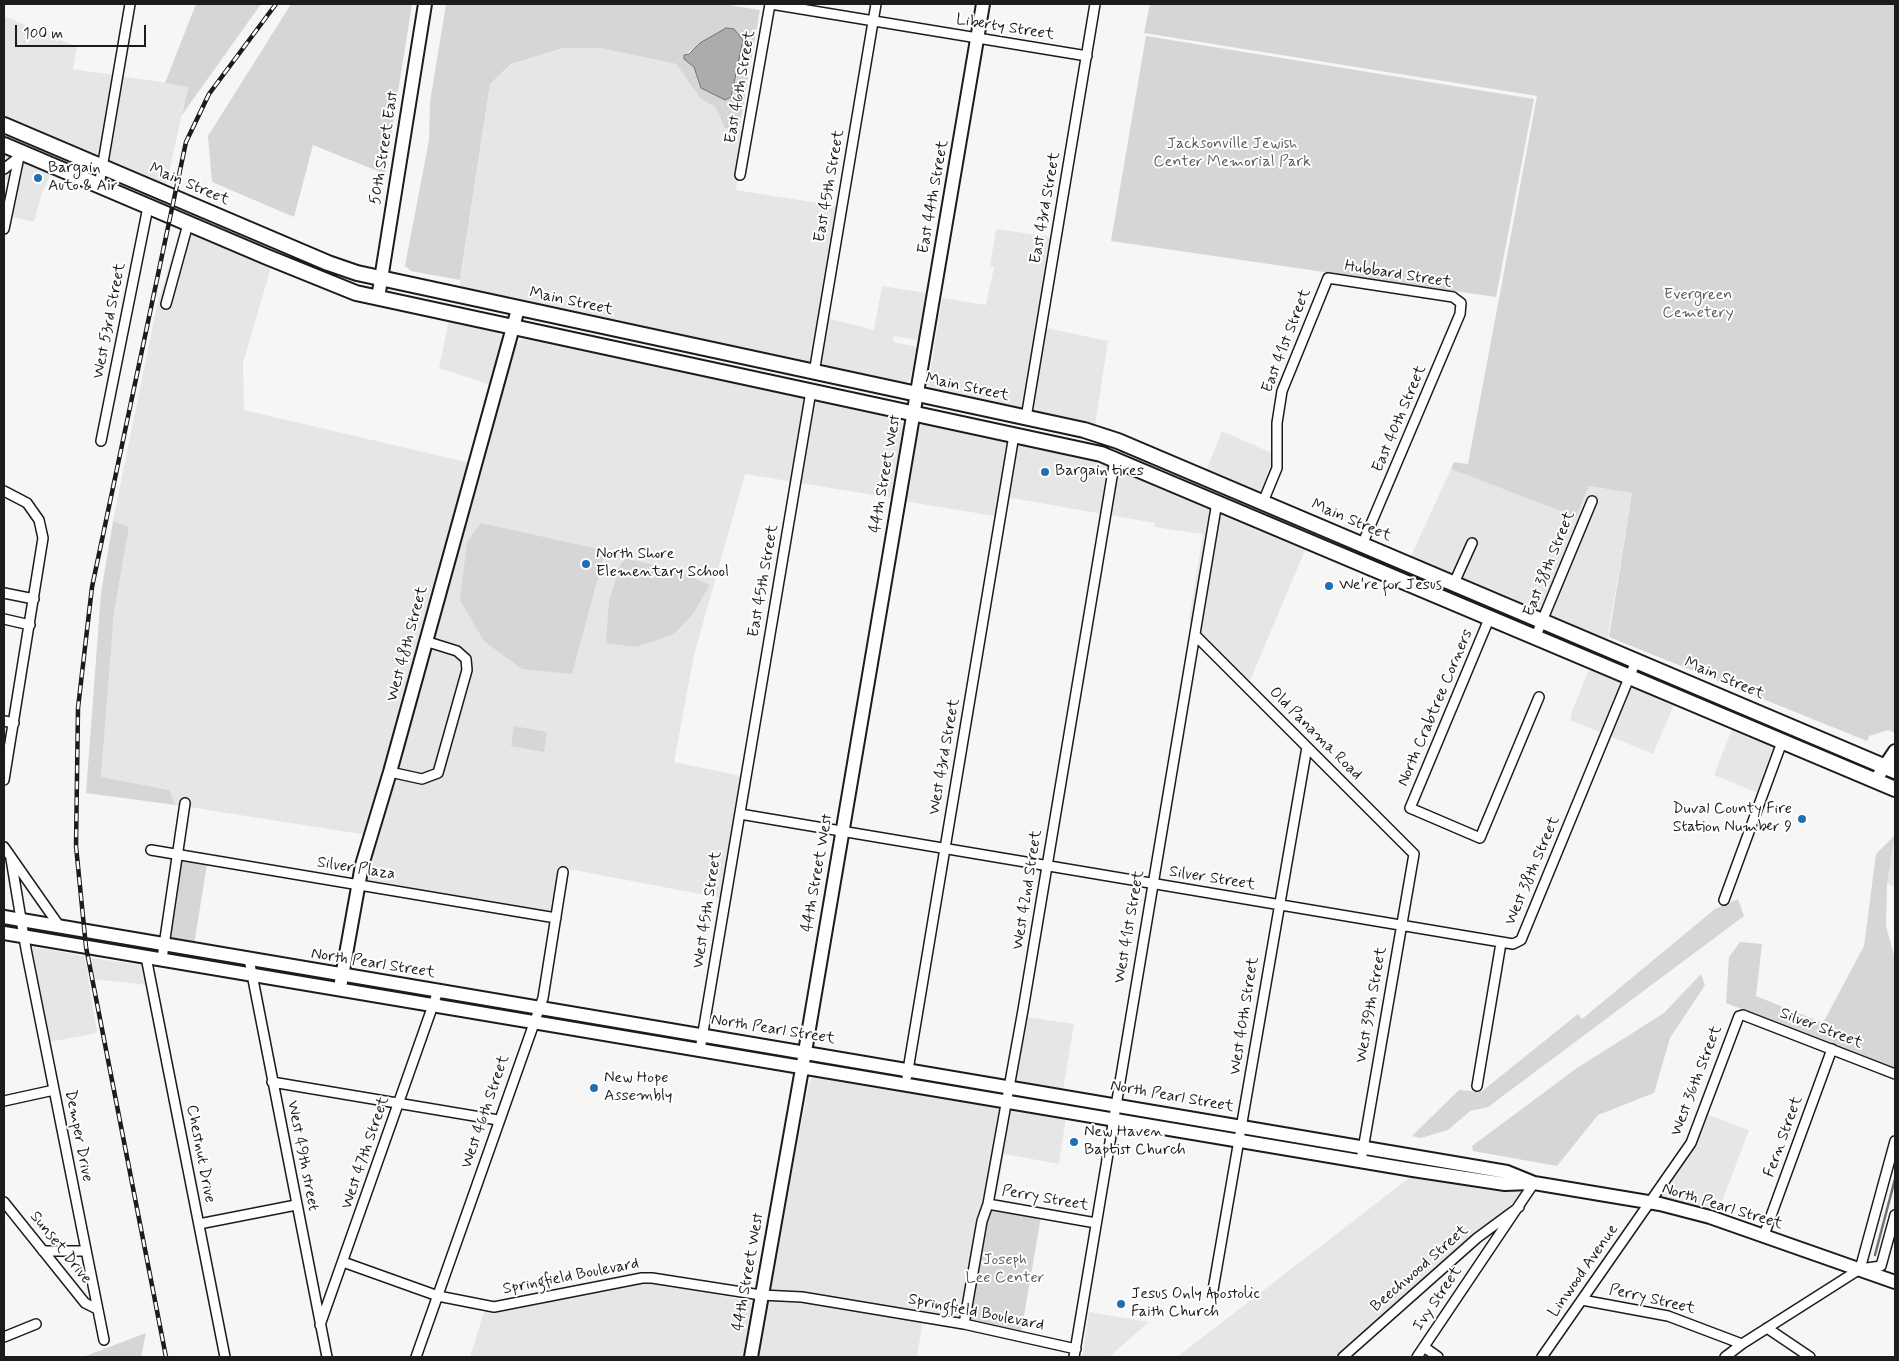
<!DOCTYPE html>
<html>
<head>
<meta charset="utf-8">
<style>
  body { margin:0 }
  #map { position:relative; width:1899px; height:1361px; overflow:hidden; background:#f6f6f6; font-family:Mynerve,sans-serif }
  canvas { display:block }
  .frame { position:absolute; inset:0; border:5px solid #1c1c1c; pointer-events:none }
  .scale { position:absolute; left:15px; top:25px; width:131px; height:22px; box-sizing:border-box; border:2px solid #1c1c1c; border-top:0; padding-left:6px; font-size:15px; line-height:18px; white-space:nowrap; color:#1c1c1c; -webkit-text-stroke:4px #fff; paint-order:stroke }
</style>
</head>
<body>
<div id="map">
<canvas width="1899" height="1361"></canvas>
<div class="frame"></div>
<div class="scale">100 m</div>
</div>
<script>
const g = document.querySelector('canvas').getContext('2d');
g.lineJoin = 'round';
function fill(path, color) { g.fillStyle = color; g.fill(path, 'evenodd'); }
const toPath = rows => new Path2D(rows.map(r => 'M' + r).join(''));
function trace(path, color, width, dash) { g.strokeStyle = color; g.lineWidth = width; g.lineCap = dash ? 'butt' : 'round'; g.setLineDash(dash || []); g.stroke(path); }
function drawText(font, color, halo, rows, align = 'center') {
  g.font = font + ' Mynerve,sans-serif'; g.lineWidth = 4; g.setLineDash([]); g.textBaseline = 'middle'; g.strokeStyle = halo; g.fillStyle = color; for (const [text, x, y, turn = 0] of rows) {
    g.save(); g.translate(x, y); g.rotate((+turn || 0) * Math.PI / 180); g.textAlign = isNaN(turn) ? turn : align; if (halo) g.strokeText(text, 0, 0); g.fillText(text, 0, 0); g.restore();
  }
}
fill(toPath([
  [4,16,77,47,73,69,188,86,166,187,4,118],
  [563,48,600,48,676,64,700,98,715,107,725,128,745,131,736,190,837,206,819,316,874,330,882,286,926,293,918,340,894,336,893,342,917,347,910,380,902,384,459,290,490,84,512,64],
  [4,153,51,173,41,196,34,222,4,215,9,181,4,178],
  [181,228,272,264,243,363,244,410,470,463,367,835,176,805,169,790,101,778,114,613,129,527,113,521,157,305],
  [996,229,1051,237,1037,326,1108,341,1095,426,933,392,928,386,942,298,986,305,994,267,990,267],
  [449,320,496,330,501,336,502,343,491,385,439,368],
  [524,337,891,416,898,417,902,424,904,429,892,498,745,474,694,655,674,762,741,776,721,898,569,869,562,914,363,881,514,345],
  [927,423,1102,462,1306,548,1249,683,1189,621,1203,534,1154,527,1155,523,1000,496,995,516,903,501,917,428],
  [1222,431,1276,455,1259,493,1206,471],
  [1451,469,1576,517,1589,486,1632,493,1607,642,1410,558],
  [1589,669,1674,705,1653,754,1570,720,1572,715,1571,714],
  [1732,729,1775,747,1758,793,1714,775],
  [1895,838,1895,887,1887,884],
  [32,947,85,956,97,1033,50,1042],
  [90,958,142,965,146,985,94,979],
  [1026,1017,1074,1024,1063,1090,1015,1082],
  [814,1075,1066,1117,1059,1164,1004,1154,997,1195,989,1210,970,1322,924,1313,917,1357,757,1357,809,1083],
  [1698,1111,1749,1130,1718,1212,1702,1206,1650,1194,1685,1144],
  [1413,1175,1526,1191,1337,1357,1177,1357],
  [640,1283,656,1283,749,1301,751,1303,751,1312,743,1357,470,1357,484,1312,500,1312],
  [1089,1312,1149,1322,1109,1357,1082,1357]
]), '#e6e6e6');
fill(toPath([
  [196,4,261,4,182,115,188,87,165,83],
  [291,4,412,4,385,174,313,145,294,217,212,182,208,136],
  [446,4,722,4,760,10,739,130,725,128,715,107,700,98,676,64,600,48,563,48,511,64,490,84,460,280,411,271,405,266,429,140,430,102],
  [726,28,734,29,701,88,694,67,684,55],
  [1150,4,1895,4,1895,733,1888,730,1869,736,1867,741,1609,637,1632,493,1589,486,1576,517,1451,469,1454,462,1468,464,1537,96,1144,33],
  [1146,36,1534,99,1496,297,1111,241],
  [113,521,129,527,114,613,101,777,169,790,176,805,86,793,101,593],
  [481,523,598,549,604,555,572,674,522,669,484,641,460,600,467,542],
  [628,559,672,569,710,585,692,615,674,634,636,647,606,643,609,601,621,563],
  [514,726,547,732,544,752,511,746],
  [1895,835,1887,884,1886,926,1895,959,1895,1069,1726,1003,1729,957,1740,942,1762,944,1756,996,1823,1023,1864,946,1876,854],
  [180,860,207,864,194,945,169,941],
  [1738,899,1744,916,1488,1107,1470,1111,1448,1130,1421,1138,1412,1136,1459,1090,1481,1092,1578,1014,1582,1019,1715,909],
  [1701,974,1705,985,1670,1038,1654,1093,1598,1115,1557,1166,1473,1151,1472,1146,1577,1068,1664,1013],
  [989,1210,1041,1217,1021,1333,970,1322],
  [146,1333,141,1357,83,1357]
]), '#d6d6d6');
const water = toPath([
  [726,28,734,29,743,40,731,97,725,100,701,88,694,67,684,59,684,55,689,54,700,43,726,28]
]);
fill(water, '#acacac');
trace(water, '#727272', 1);
trace(toPath([
  [1875,1255,1895,1179]
]), '#727272', 2.5);
const street = toPath([
  [771,4,1087,56],
  [4,169,19,157],
  [740,175,770,4],
  [99,186,130,4],
  [4,229,20,152],
  [166,304,188,224],
  [814,373,876,4],
  [1026,418,1095,4],
  [101,441,148,207],
  [4,491,27,503,39,520,43,538,4,780],
  [1263,502,1277,468,1277,423,1282,391,1328,278,1453,297,1461,303,1460,314,1362,545],
  [1454,583,1472,543],
  [4,593,34,599],
  [4,619,30,625],
  [1489,619,1410,808,1480,838,1539,697],
  [1195,635,1414,854,1361,1161],
  [1535,638,1592,501],
  [4,721,14,723],
  [390,772,422,779,438,773,467,670,466,659,457,651,425,641],
  [740,814,1513,944,1521,940,1636,661],
  [4,847,60,927],
  [151,850,556,918],
  [11,859,26,949,104,1340],
  [1724,900,1782,742],
  [146,957,225,1357],
  [162,959,185,803],
  [249,959,327,1357],
  [700,1050,811,391],
  [907,1076,1014,435],
  [272,1082,498,1120],
  [1477,1086,1501,943],
  [4,1101,54,1090],
  [4,1202,85,1303,97,1309],
  [988,1204,1096,1223],
  [199,1224,296,1205],
  [1764,1235,1832,1049],
  [43,1251,86,1251],
  [343,1262,438,1296,494,1307,642,1278,652,1278,761,1295,802,1297,964,1324,1076,1349],
  [1860,1269,1895,1141],
  [1213,1290,1307,747],
  [1582,1300,1668,1316,1742,1344],
  [964,1324,982,1221,988,1204,1023,1010,1115,459],
  [320,1325,438,991],
  [1767,1328,1810,1357],
  [4,1337,36,1324],
  [1424,1347,1438,1357],
  [416,1357,543,998,563,872],
  [1074,1357,1217,502],
  [1343,1357,1477,1238,1519,1207],
  [1417,1357,1534,1183],
  [1542,1357,1691,1143,1739,1016,1743,1015,1895,1074],
  [1725,1357,1742,1344,1860,1269,1881,1266,1895,1215]
]);
const secondary = toPath([
  [378,298,425,4],
  [1875,781,1895,751],
  [4,917,1507,1172,1534,1183,1660,1204,1710,1217,1895,1282],
  [4,933,1413,1170,1505,1184,1530,1183],
  [341,982,362,865,390,772,518,309],
  [751,1357,805,1052,983,4]
]);
const primary = toPath([
  [4,125,328,263,357,273,1084,430,1118,441,1895,771],
  [4,145,267,257,356,293,1101,454,1895,789]
]);
trace(street, '#1c1c1c', 12);
trace(secondary, '#1c1c1c', 16);
trace(primary, '#1c1c1c', 18);
trace(street, '#fff', 9);
trace(secondary, '#fff', 12);
trace(primary, '#fff', 14);
const rail = toPath([
  [166,1357,86,947,76,846,78,708,92,587,186,142,209,94,276,4]
]);
trace(rail, '#1c1c1c', 4.5);
trace(rail, '#fff', 2.5, [8]);
for (const [x, y, r, color] of [
  [38,178,5,"#1f6fb2"],
  [1045,472,5,"#1f6fb2"],
  [586,564,5,"#1f6fb2"],
  [1329,586,5,"#1f6fb2"],
  [1802,819,5,"#1f6fb2"],
  [594,1088,5,"#1f6fb2"],
  [1074,1142,5,"#1f6fb2"],
  [1121,1304,5,"#1f6fb2"]
]) { const dot = new Path2D(); dot.arc(x, y, r, 0, 2 * Math.PI); g.fillStyle = color; g.fill(dot); trace(dot, '#fff', 2); }
drawText('16px', '#1c1c1c', '#fff', [
  ["Liberty Street",1005,28,9],
  ["East 46th Street",741,87,-80],
  ["50th Street East",385,148,-81],
  ["Main Street",189,185,23],
  ["East 45th Street",830,186,-80],
  ["East 44th Street",934,197,-80],
  ["East 43rd Street",1046,208,-80],
  ["Hubbard Street",1398,275,9],
  ["Main Street",571,302,12],
  ["West 53rd Street",110,321,-79],
  ["East 41st Street",1287,341,-69],
  ["Main Street",967,388,12],
  ["East 40th Street",1400,419,-67],
  ["44th Street West",886,474,-80],
  ["Main Street",1351,521,23],
  ["East 38th Street",1550,564,-68],
  ["East 45th Street",764,581,-80],
  ["West 48th Street",408,644,-75],
  ["Main Street",1724,679,23],
  ["North Crabtree Corners",1436,708,-67],
  ["Old Panama Road",1315,734,45],
  ["West 43rd Street",945,757,-80],
  ["Silver Plaza",356,869,9],
  ["West 38th Street",1533,871,-67],
  ["44th Street West",818,873,-80],
  ["Silver Street",1212,879,9],
  ["West 42nd Street",1028,890,-81],
  ["West 45th Street",708,910,-81],
  ["West 41st Street",1130,927,-80],
  ["North Pearl Street",373,964,9],
  ["West 39th Street",1372,1005,-80],
  ["West 40th Street",1245,1016,-81],
  ["Silver Street",1821,1029,21],
  ["North Pearl Street",773,1030,9],
  ["West 36th Street",1697,1081,-69],
  ["North Pearl Street",1172,1097,10],
  ["West 46th Street",486,1112,-71],
  ["Demper Drive",78,1136,79],
  ["Fern Street",1784,1137,-70],
  ["West 47th Street",366,1153,-71],
  ["Chestnut Drive",200,1154,79],
  ["West 49th street",302,1156,79],
  ["Perry Street",1045,1199,10],
  ["North Pearl Street",1722,1207,17],
  ["Sunset Drive",60,1248,51],
  ["Beechwood Street",1420,1269,-41],
  ["Linwood Avenue",1584,1271,-55],
  ["44th Street West",749,1272,-80],
  ["Springfield Boulevard",571,1277,-11],
  ["Ivy Street",1438,1299,-56],
  ["Perry Street",1652,1300,13],
  ["Springfield Boulevard",976,1313,11]
]);
drawText('16px', '#5d5d5d', '#fff', [
  ["Jacksonville Jewish",1232,145],
  ["Center Memorial Park",1232,163],
  ["Evergreen",1698,296],
  ["Cemetery",1698,314],
  ["Joseph",1005,1261],
  ["Lee Center",1005,1279]
]);
drawText('16px', '#1c1c1c', '#fff', [
  ["Bargain",48,169],
  ["Auto & Air",48,187],
  ["Bargain tires",1055,472],
  ["North Shore",596,555],
  ["Elementary School",596,573],
  ["We're for Jesus",1339,586],
  ["Duval County Fire",1792,810,"right"],
  ["Station Number 9",1792,828,"right"],
  ["New Hope",604,1079],
  ["Assembly",604,1097],
  ["New Haven",1084,1133],
  ["Baptist Church",1084,1151],
  ["Jesus Only Apostolic",1131,1295],
  ["Faith Church",1131,1313]
], 'left');
</script>
</body>
</html>
